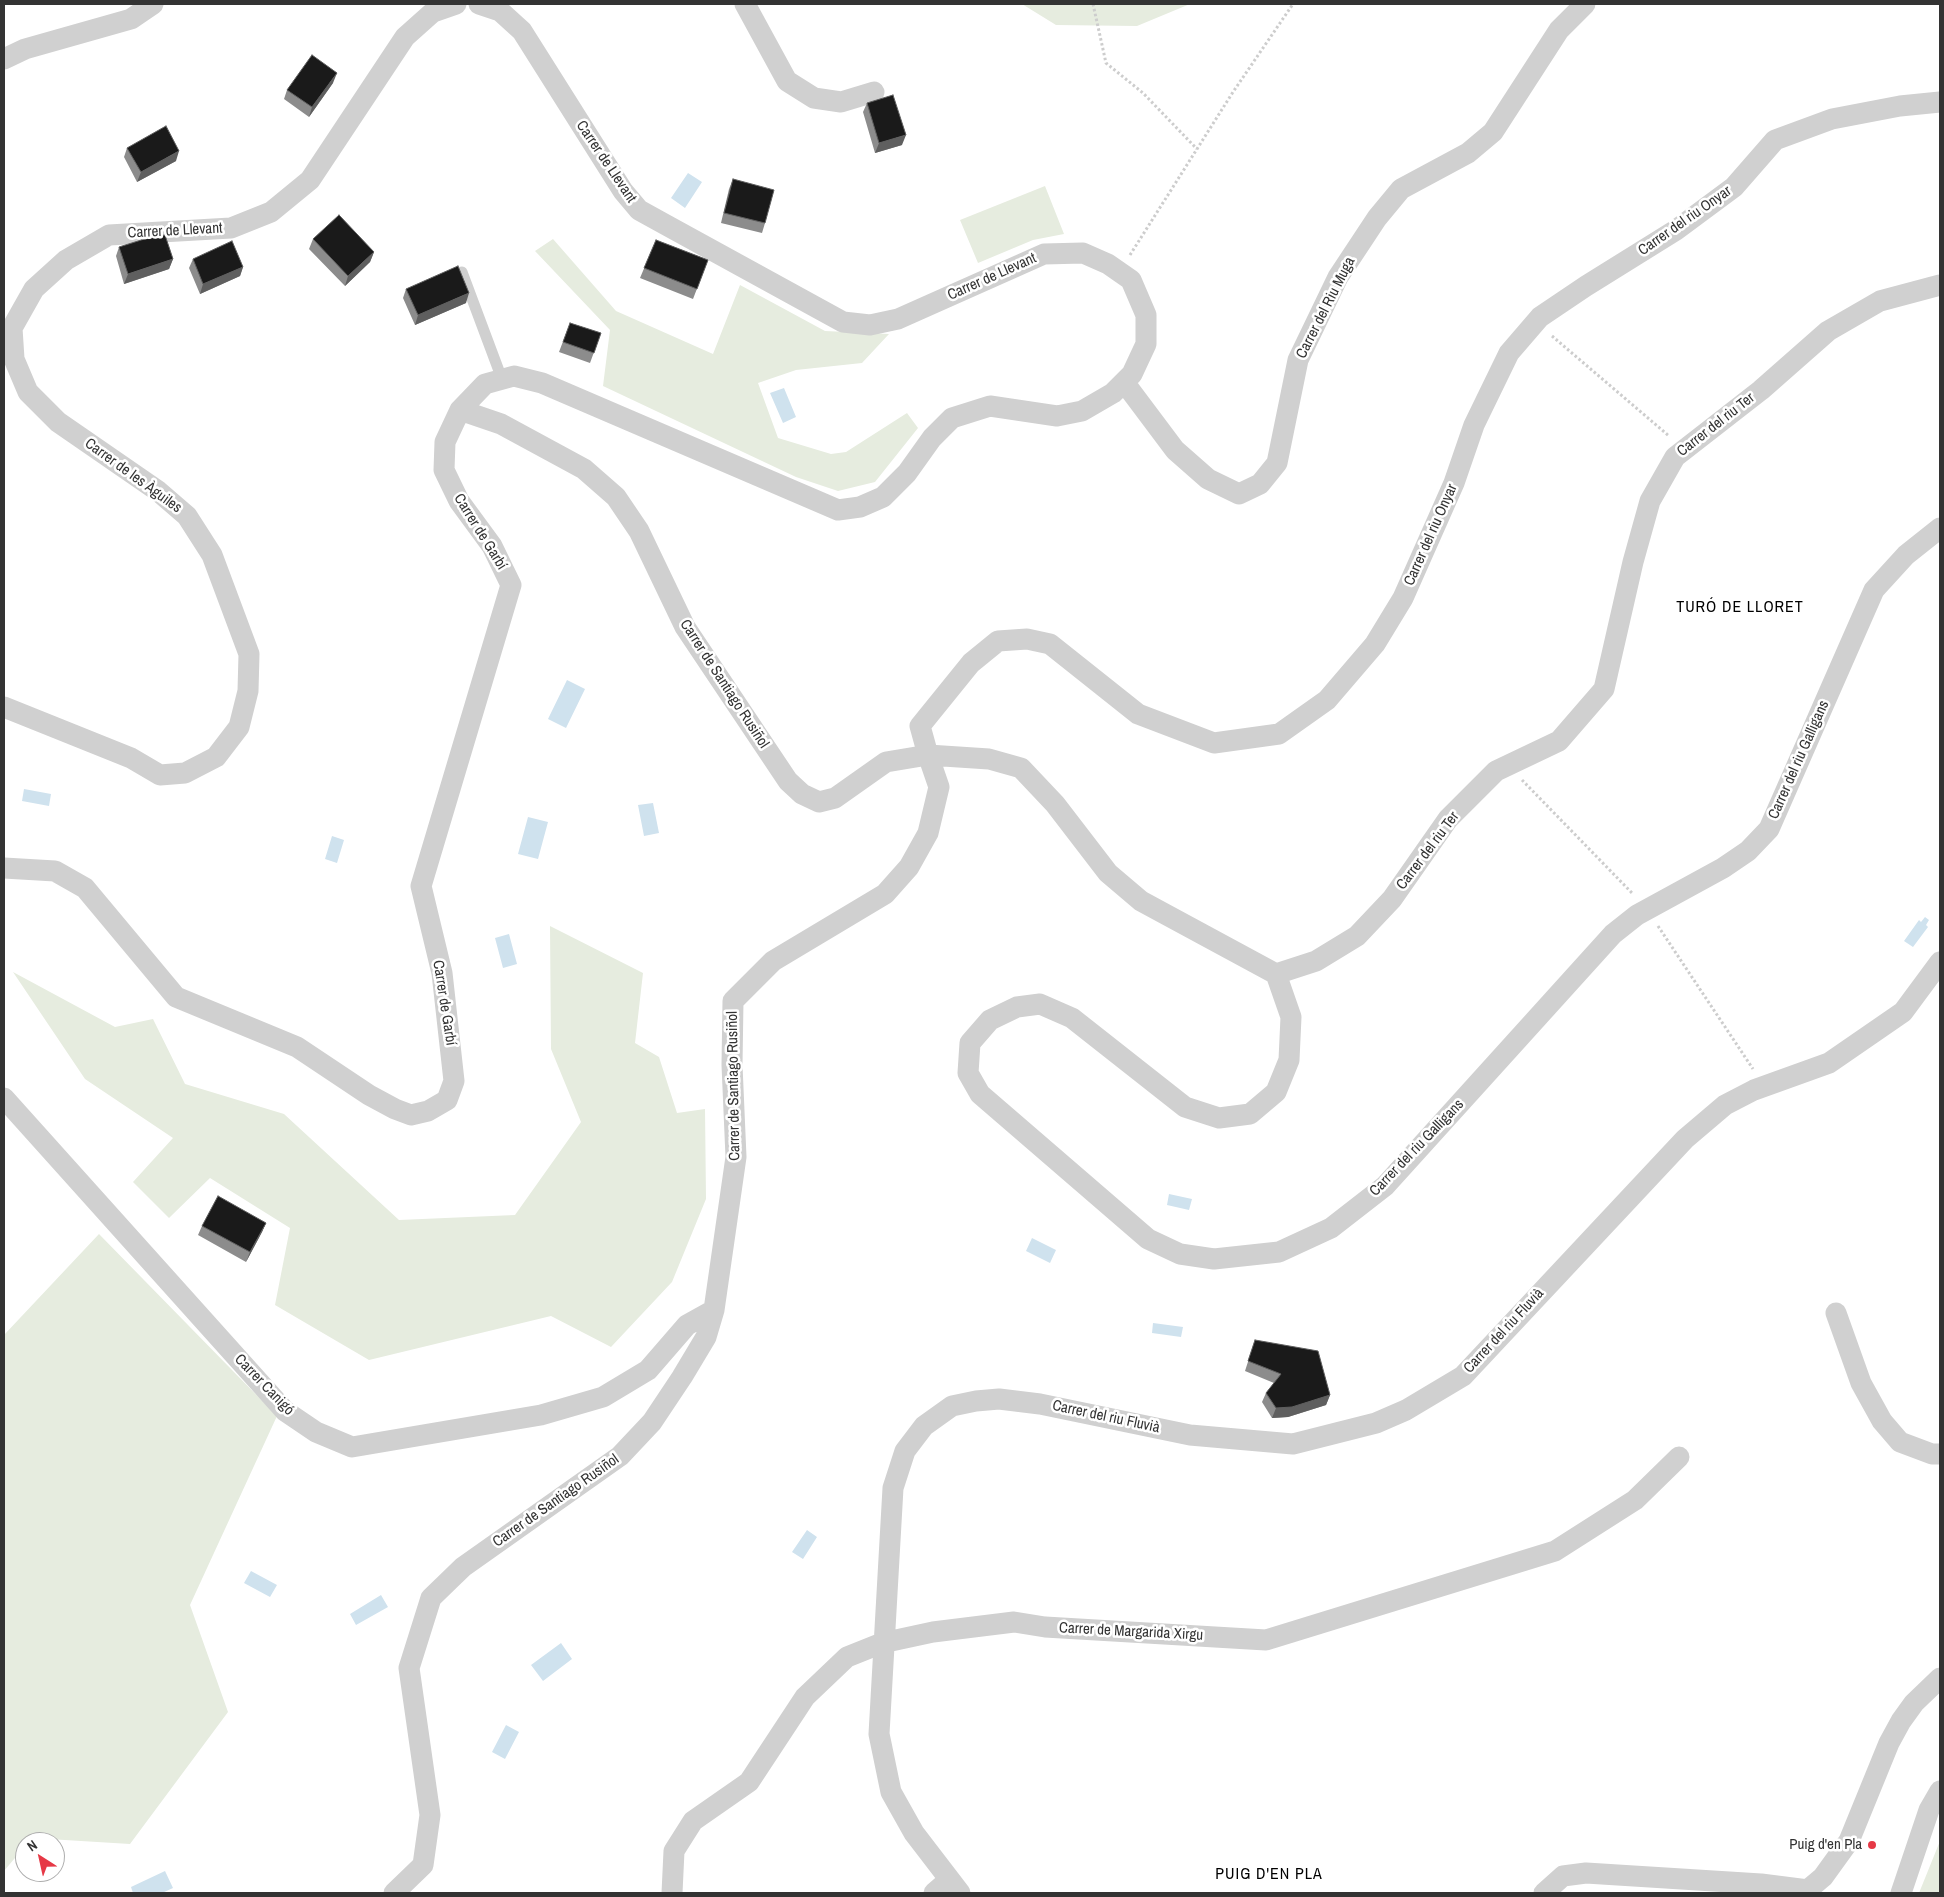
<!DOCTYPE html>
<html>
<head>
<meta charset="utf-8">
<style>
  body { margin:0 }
  #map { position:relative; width:1944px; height:1897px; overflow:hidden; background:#fff; font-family:"Archivo Narrow",sans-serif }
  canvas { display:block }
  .frame { position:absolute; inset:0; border:5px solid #333; pointer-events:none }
  .north { position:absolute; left:15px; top:1832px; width:50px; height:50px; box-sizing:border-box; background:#fff; border:1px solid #adadad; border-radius:50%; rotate:325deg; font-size:14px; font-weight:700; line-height:20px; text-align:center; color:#333 }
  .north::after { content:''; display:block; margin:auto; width:18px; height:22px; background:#e63946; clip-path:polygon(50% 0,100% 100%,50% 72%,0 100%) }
</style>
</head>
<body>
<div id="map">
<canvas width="1944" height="1897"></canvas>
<div class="frame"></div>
<div class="north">N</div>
</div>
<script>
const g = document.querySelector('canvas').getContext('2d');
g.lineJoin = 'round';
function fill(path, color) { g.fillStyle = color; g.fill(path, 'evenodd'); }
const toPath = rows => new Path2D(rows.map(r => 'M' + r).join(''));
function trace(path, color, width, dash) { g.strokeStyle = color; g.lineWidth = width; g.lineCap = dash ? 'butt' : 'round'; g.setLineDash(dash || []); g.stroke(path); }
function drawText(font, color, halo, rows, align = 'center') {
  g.font = font + ' "Archivo Narrow",sans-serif'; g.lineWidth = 5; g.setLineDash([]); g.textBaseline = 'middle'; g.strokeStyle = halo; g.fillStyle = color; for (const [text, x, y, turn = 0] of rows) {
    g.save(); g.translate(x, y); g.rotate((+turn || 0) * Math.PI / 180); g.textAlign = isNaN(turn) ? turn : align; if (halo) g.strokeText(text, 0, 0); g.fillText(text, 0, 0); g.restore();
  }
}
fill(toPath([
  [1022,4,1190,4,1137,26,1056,25],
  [1045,186,1064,234,1033,240,978,263,960,220],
  [553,239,616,311,713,354,740,285,825,331,889,334,862,363,796,370,758,383,778,438,831,454,846,452,907,413,918,428,875,482,838,491,796,477,603,386,610,330,535,251],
  [550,926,643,973,635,1043,659,1057,677,1113,705,1109,706,1199,672,1282,611,1347,551,1316,369,1360,275,1305,290,1228,210,1178,169,1218,133,1182,173,1138,85,1079,13,972,115,1027,153,1019,185,1084,284,1114,399,1220,515,1215,581,1122,551,1049],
  [99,1234,277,1416,190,1605,228,1712,130,1844,32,1838,25,1842,25,1846,4,1871,4,1335],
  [1940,1841,1940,1893,1919,1893]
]), '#e6ecdf');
fill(toPath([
  [688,173,702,182,685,208,671,198],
  [784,388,796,417,783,423,770,393],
  [567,680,585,689,566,728,548,719],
  [24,789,51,794,49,806,22,801],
  [653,803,659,833,644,836,638,805],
  [528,817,548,822,538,859,518,854],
  [332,836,344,840,337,863,325,859],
  [1925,917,1929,920,1926,925,1928,927,1913,947,1904,941,1919,920,1921,922],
  [509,934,517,964,503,968,495,938],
  [1169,1194,1192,1199,1189,1210,1167,1205],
  [1032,1238,1056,1250,1050,1263,1026,1251],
  [1153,1323,1183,1327,1181,1337,1152,1333],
  [807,1530,817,1537,803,1559,792,1552],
  [251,1571,277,1585,270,1597,244,1583],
  [381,1595,388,1607,356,1625,350,1614],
  [561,1643,572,1659,543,1681,531,1665],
  [506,1725,519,1732,505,1759,492,1752],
  [165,1871,173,1888,162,1893,133,1893,131,1887]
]), '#cfe2ee');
trace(toPath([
  [1093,4,1106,63,1143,93,1197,149],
  [1130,255,1233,92,1293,4],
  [1552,336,1669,436],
  [1522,780,1633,894],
  [1658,926,1753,1069]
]), '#cdcdcd', 3, [2.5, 2.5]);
trace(toPath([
  [462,272,502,379]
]), '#d0d0d0', 11);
trace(toPath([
  [745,4,787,81,814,98,841,102,874,92],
  [4,59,25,49,131,19,153,4],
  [1940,102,1900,106,1832,119,1775,140,1734,187,1676,230,1586,286,1540,317,1509,353,1474,425,1454,483,1403,598,1375,644,1327,700,1279,734,1214,743,1138,714,1050,644,1027,639,998,641,971,663,920,726,928,755,989,759,1021,768,1055,804,1108,873,1141,901,1276,974,1316,961,1357,936,1392,899,1448,819,1496,771,1559,741,1604,689,1633,562,1650,501,1675,457,1761,390,1828,331,1880,301,1940,285],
  [12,328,34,289,66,260,109,235,231,228,271,212,310,180,405,37,433,12,456,4],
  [1124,382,1175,450,1208,479,1239,494,1260,484,1277,463,1298,360,1338,277,1377,218,1401,189,1468,153,1493,132,1559,30,1585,4],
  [4,707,131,758,160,775,185,773,216,757,239,727,248,691,249,654,212,555,187,516,158,491,58,422,28,392,14,359,12,328],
  [4,868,55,871,85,888,176,997,297,1047,369,1095,395,1109,411,1115,428,1111,447,1100,454,1081,442,973,421,886,511,585,492,546,459,501,444,470,445,442,460,410,485,384,514,376,542,383,838,510,860,507,883,497,907,473,932,438,952,418,990,406,1057,416,1082,411,1113,393,1132,374,1146,344,1146,315,1131,280,1108,264,1083,253,1044,254,898,319,870,325,843,322,668,226,639,210,623,191,522,31,500,11,479,4],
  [1276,974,1291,1017,1289,1060,1276,1092,1250,1114,1219,1118,1185,1107,1072,1018,1040,1004,1017,1007,990,1020,970,1043,968,1073,980,1094,1148,1239,1180,1254,1214,1259,1279,1252,1331,1228,1385,1186,1613,934,1637,915,1723,868,1748,851,1769,829,1874,590,1906,555,1940,528],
  [4,1098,285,1411,316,1432,352,1447,541,1415,603,1397,648,1370,687,1325,714,1310],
  [1836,1313,1861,1383,1882,1421,1900,1442,1932,1454,1940,1454],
  [394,1893,423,1865,430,1815,409,1668,431,1598,463,1567,620,1456,652,1422,682,1377,706,1337,714,1310,736,1157,732,1065,733,1001,773,961,885,894,909,867,928,833,939,787,928,755,886,762,835,798,819,802,802,794,788,781,685,627,639,531,616,497,584,469,501,424,460,410],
  [672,1893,674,1851,693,1821,749,1782,805,1697,847,1657,882,1643,933,1632,1014,1622,1045,1627,1266,1640,1555,1551,1635,1500,1679,1457],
  [934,1893,949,1880],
  [960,1893,914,1833,891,1792,879,1734,893,1488,905,1451,924,1426,952,1406,976,1401,999,1399,1040,1404,1190,1435,1293,1444,1376,1423,1406,1410,1463,1376,1685,1139,1725,1105,1754,1090,1829,1063,1903,1012,1940,962],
  [1544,1893,1563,1876,1586,1873,1761,1884,1808,1890,1811,1893],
  [1804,1893,1823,1877,1849,1841,1889,1743,1901,1721,1914,1703,1940,1678],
  [1901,1893,1929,1810,1940,1791]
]), '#d0d0d0', 21);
fill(toPath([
  [333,83,309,117,284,99,287,90],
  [867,103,902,145,875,153,863,112],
  [127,148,176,161,137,182,124,157],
  [733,179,765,223,762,233,721,223,729,189],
  [313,239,374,252,370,262,345,286,309,249],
  [656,240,708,260,693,299,640,278],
  [119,247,173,259,169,269,124,284,116,256],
  [193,259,243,267,240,276,200,294,189,268],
  [406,289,466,303,415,325,403,298],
  [570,323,601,333,590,363,559,352],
  [266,1223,262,1232,246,1262,198,1235,202,1226],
  [1255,1340,1330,1395,1326,1405,1288,1417,1272,1418,1262,1402,1266,1393,1274,1383,1245,1371]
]), '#8c8c8c');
fill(toPath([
  [337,73,333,83,309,117,312,107],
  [906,135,902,145,875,153,879,143],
  [179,151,176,161,137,182,141,172],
  [374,252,370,262,345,286,348,276],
  [173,259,169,269,124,284,128,274],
  [243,267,240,276,200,294,203,284],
  [469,293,466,303,415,325,418,315],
  [266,1223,262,1232,246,1262,250,1252],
  [1330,1395,1326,1405,1288,1417,1272,1418,1276,1408]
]), '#5f5f5f');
const building = toPath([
  [312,55,337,73,312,107,287,90,312,55],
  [893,95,906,135,879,143,867,103,893,95],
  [166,126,179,151,141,172,127,148,166,126],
  [733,179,774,190,765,223,724,213,733,179],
  [339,215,374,252,348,276,313,239,339,215],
  [165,235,173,259,128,274,119,247,154,236,165,235],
  [656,240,708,260,697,289,644,268,656,240],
  [232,241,243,267,203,284,193,259,232,241],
  [458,266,469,293,418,315,406,289,458,266],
  [570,323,601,333,594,353,563,342,570,323],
  [218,1196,266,1223,250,1252,202,1226,218,1196],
  [1255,1340,1318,1351,1330,1395,1292,1407,1276,1408,1266,1393,1281,1374,1248,1361,1255,1340]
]);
fill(building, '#1a1a1a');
trace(building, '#5f5f5f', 1);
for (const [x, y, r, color] of [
  [1872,1845,5,"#e63946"]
]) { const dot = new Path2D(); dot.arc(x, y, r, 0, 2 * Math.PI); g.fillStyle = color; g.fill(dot); trace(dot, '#fff', 2); }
drawText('15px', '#333', '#fff', [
  ["Carrer de Llevant",606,162,56],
  ["Carrer del riu Onyar",1685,221,-35],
  ["Carrer de Llevant",175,231,-3],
  ["Carrer de Llevant",992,277,-24],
  ["Carrer del Riu Muga",1326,308,-63],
  ["Carrer del riu Ter",1716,425,-38],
  ["Carrer de les Àguiles",133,476,36],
  ["Carrer de Garbí",480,532,58],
  ["Carrer del riu Onyar",1431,535,-66],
  ["Carrer de Santiago Rusiñol",724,684,57],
  ["Carrer del riu Galligans",1799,760,-66],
  ["Carrer del riu Ter",1428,851,-53],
  ["Carrer de Garbí",444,1003,81],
  ["Carrer de Santiago Rusiñol",734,1086,-91],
  ["Carrer del riu Galligans",1417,1148,-46],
  ["Carrer del riu Fluvià",1504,1331,-47],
  ["Carrer Canigó",264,1385,46],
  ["Carrer del riu Fluvià",1106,1417,12],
  ["Carrer de Santiago Rusiñol",556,1501,-35],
  ["Carrer de Margarida Xirgu",1131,1632,3]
]);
drawText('15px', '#333', '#fff', [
  ["Puig d'en Pla",1862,1845]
], 'right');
g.letterSpacing = '1px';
drawText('16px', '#000', '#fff', [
  ["TURÓ DE LLORET",1740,608],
  ["PUIG D'EN PLA",1269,1875]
]);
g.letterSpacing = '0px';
</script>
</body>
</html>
